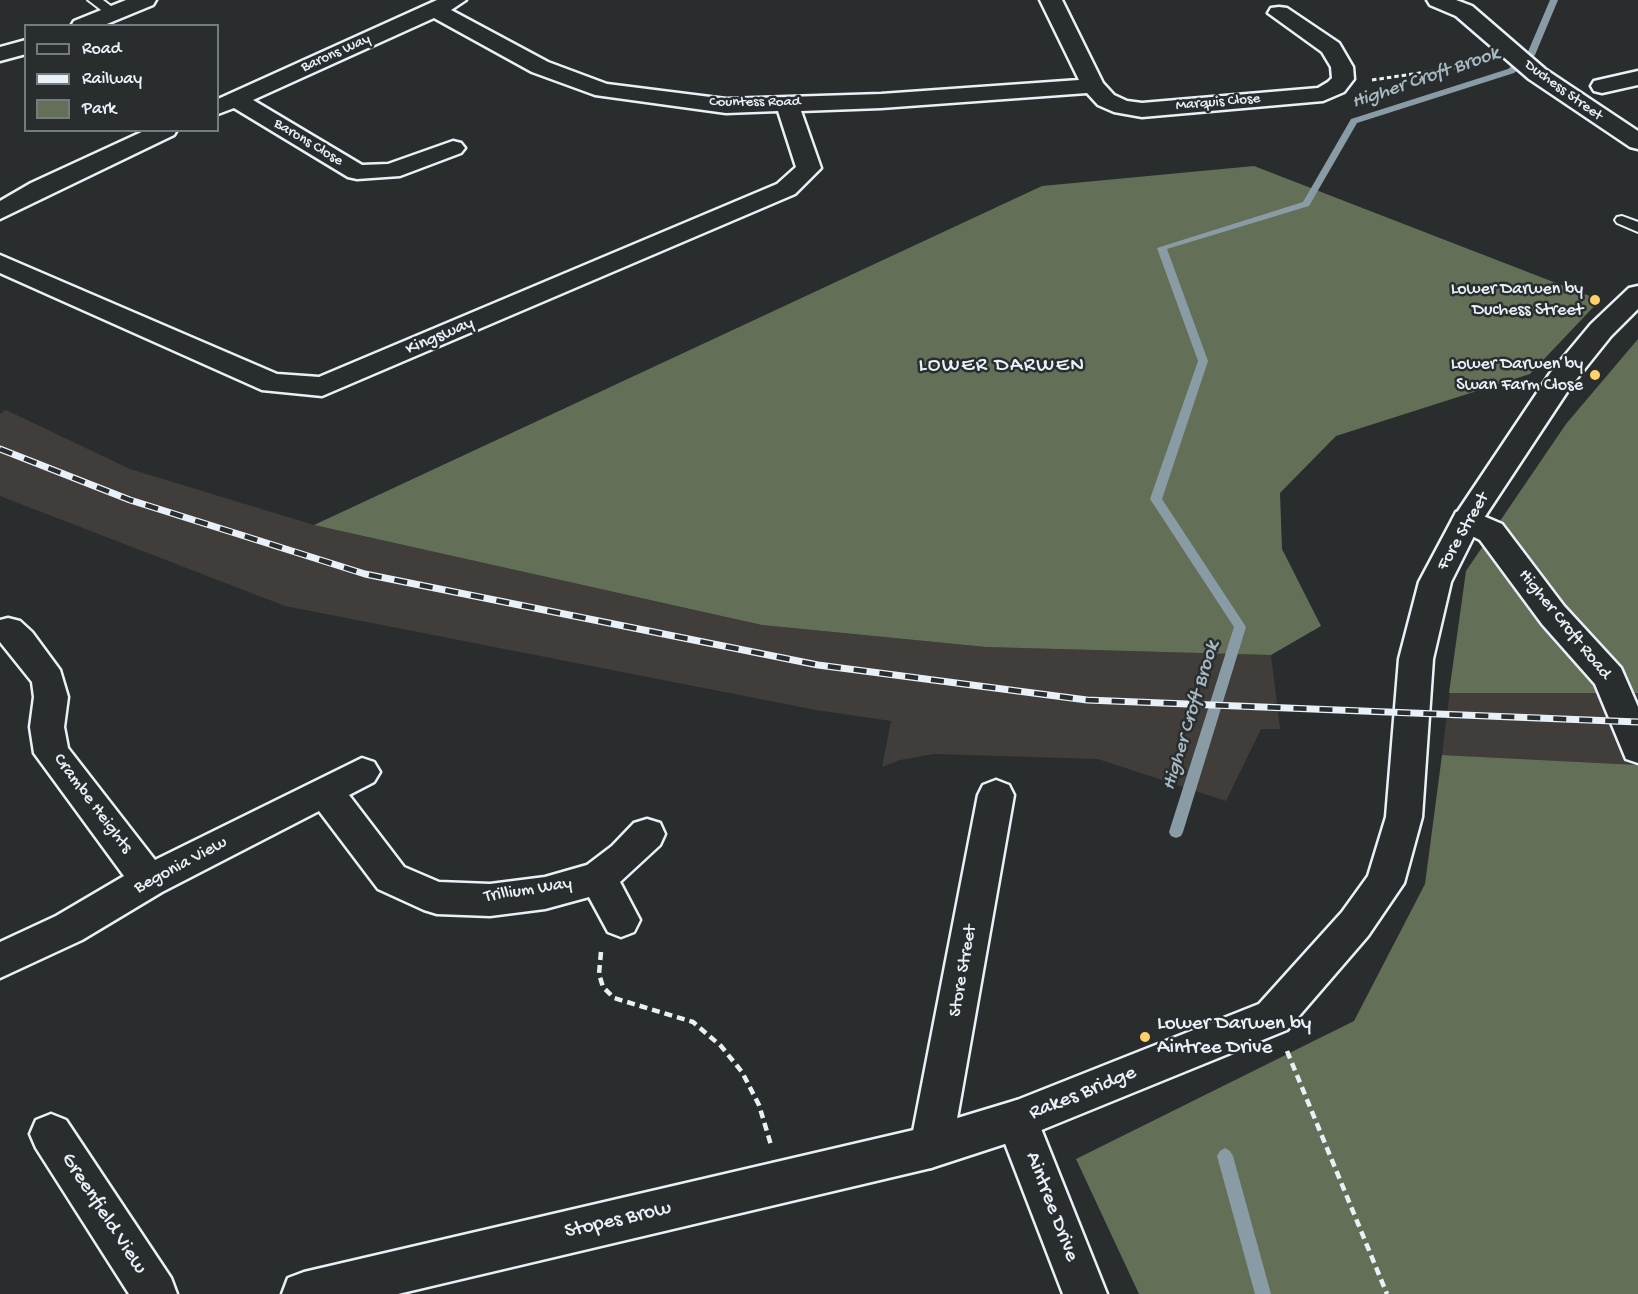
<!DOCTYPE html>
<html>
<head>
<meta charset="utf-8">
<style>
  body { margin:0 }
  #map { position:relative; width:1638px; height:1294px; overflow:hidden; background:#2a2d2e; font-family:"Gochi Hand",sans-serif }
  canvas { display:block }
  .legend { position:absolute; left:24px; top:24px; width:195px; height:108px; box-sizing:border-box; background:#2a2d2e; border:2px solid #767b7f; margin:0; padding:8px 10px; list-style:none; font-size:18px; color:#e8f1f8 }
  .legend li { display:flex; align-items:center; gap:12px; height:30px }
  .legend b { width:30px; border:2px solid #767b7f }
</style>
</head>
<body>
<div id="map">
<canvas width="1638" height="1294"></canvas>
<ul class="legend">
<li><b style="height:8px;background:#2a2d2e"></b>Road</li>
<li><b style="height:8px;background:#e8f1f8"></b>Railway</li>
<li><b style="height:16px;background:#636f56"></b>Park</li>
</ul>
</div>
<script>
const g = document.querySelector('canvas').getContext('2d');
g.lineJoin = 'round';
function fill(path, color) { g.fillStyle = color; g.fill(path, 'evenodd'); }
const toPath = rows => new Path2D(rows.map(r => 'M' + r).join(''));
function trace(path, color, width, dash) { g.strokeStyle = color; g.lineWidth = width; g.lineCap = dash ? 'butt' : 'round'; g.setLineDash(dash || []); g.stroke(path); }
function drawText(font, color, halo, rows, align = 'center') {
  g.font = font + ' "Gochi Hand",sans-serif'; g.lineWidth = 5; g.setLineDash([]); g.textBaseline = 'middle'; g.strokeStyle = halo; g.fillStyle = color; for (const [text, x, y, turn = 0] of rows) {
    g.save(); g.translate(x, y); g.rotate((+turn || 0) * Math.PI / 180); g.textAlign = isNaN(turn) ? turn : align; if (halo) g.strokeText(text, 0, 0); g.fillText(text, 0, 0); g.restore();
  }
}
fill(toPath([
  [6,410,130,469,314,525,762,625,986,647,1271,655,1280,729,1261,729,1226,801,1098,759,934,754,900,760,882,767,891,721,816,710,285,606,0,496,0,414],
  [1452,673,1638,678,1638,765,1442,755]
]), '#403d3b');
fill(toPath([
  [1254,166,1600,300,1530,374,1336,436,1280,493,1282,549,1321,626,1271,655,986,647,762,625,314,525,1042,186],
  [1638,339,1638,693,1449,693,1466,571,1566,424],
  [1442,755,1638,765,1638,1294,1139,1294,1076,1159,1354,1021,1425,884]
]), '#636f56');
fill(toPath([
  [1550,0,1558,0,1535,55,1514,73,1357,123,1309,206,1167,249,1208,361,1162,499,1246,627,1183,832,1181,836,1176,838,1171,836,1169,832,1234,627,1150,499,1198,361,1157,248,1303,202,1351,119,1508,69,1527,54,1550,0],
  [1225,1148,1230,1151,1233,1156,1271,1294,1255,1294,1217,1156,1220,1151,1225,1148]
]), '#899ca5');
const lane = toPath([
  [88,0,103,0,120,13,114,17,109,16,88,0],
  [1622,216,1638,222,1638,232,1617,223,1615,220,1617,217,1622,216]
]);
const street = toPath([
  [126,0,156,0,153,5,102,26,71,26,74,21,126,0],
  [437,0,466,0,451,10,548,62,607,84,726,99,881,94,1079,80,1040,0,1062,0,1103,83,1114,95,1127,101,1142,103,1318,88,1328,82,1332,78,1331,67,1322,52,1268,13,1271,8,1279,7,1287,8,1339,43,1353,67,1354,79,1344,92,1323,101,1142,117,1114,112,1098,105,1087,93,881,108,801,111,821,168,795,194,322,396,262,390,0,273,0,255,277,374,319,377,777,184,796,167,778,111,726,113,595,95,532,72,434,18,253,100,362,165,388,164,453,141,461,143,465,148,461,153,400,176,357,179,348,177,234,108,218,114,218,99,437,0],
  [26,40,26,54,0,61,0,47,26,40],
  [1638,71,1638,85,1602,93,1594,91,1591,86,1594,81,1638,71],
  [146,130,177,130,174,135,0,219,0,201,31,183,146,130],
  [1467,509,1502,524,1564,606,1621,668,1638,707,1638,763,1626,759,1595,684,1542,624,1480,540,1456,528,1452,520,1456,512,1467,509],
  [8,618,20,621,32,632,60,670,68,697,64,727,68,748,155,860,362,758,374,762,380,772,374,782,349,795,404,867,439,882,490,884,545,877,587,865,612,846,634,823,647,819,660,823,665,834,660,845,620,882,640,920,634,932,621,937,608,932,589,897,545,909,490,916,437,914,424,910,378,889,319,811,162,892,82,940,0,978,0,942,56,916,124,876,34,753,30,727,34,697,32,682,0,642,0,620,8,618],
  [996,780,1009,785,1014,795,952,1147,946,1161,931,1168,916,1161,910,1147,978,795,983,785,996,780],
  [1017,1100,1032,1106,1107,1294,1063,1294,996,1120,1002,1106,1017,1100],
  [51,1114,66,1120,171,1278,177,1294,129,1294,36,1148,30,1134,36,1120,51,1114]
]);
const secondary = toPath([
  [1427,0,1456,0,1472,6,1545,69,1638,131,1638,149,1630,147,1529,79,1456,16,1430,5,1427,0],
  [1638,286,1638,309,1611,336,1571,386,1480,524,1451,582,1433,659,1422,817,1404,883,1368,936,1287,1030,1017,1140,931,1168,398,1294,282,1294,288,1278,304,1272,931,1126,1017,1100,1259,1004,1342,912,1368,876,1386,817,1399,659,1419,582,1452,520,1551,372,1591,324,1629,288,1638,286]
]);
trace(lane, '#e8f1f8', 4);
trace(street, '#e8f1f8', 5);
trace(secondary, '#e8f1f8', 5);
trace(toPath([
  [1372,80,1481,64]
]), '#e8f1f8', 3, [4.5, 3]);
trace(toPath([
  [601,952,599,974,603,987,614,998,693,1022,721,1046,742,1072,759,1105,771,1145],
  [1287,1051,1387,1294]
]), '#e8f1f8', 4.5, [8, 5]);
fill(lane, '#2a2d2e');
fill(street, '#2a2d2e');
fill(secondary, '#2a2d2e');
const rail = toPath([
  [0,449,130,500,365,574,818,665,1087,700,1638,722]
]);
trace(rail, '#e8f1f8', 7);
trace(rail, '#2a2d2e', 4.5, [13]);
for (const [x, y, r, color] of [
  [1595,300,6,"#ffd166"],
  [1595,375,6,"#ffd166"],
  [1145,1037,6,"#ffd166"]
]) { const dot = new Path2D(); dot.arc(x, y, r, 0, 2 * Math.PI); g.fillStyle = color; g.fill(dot); trace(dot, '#2a2d2e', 2); }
drawText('15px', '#e8f1f8', '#2a2d2e', [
  ["Barons Way",336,54,-24],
  ["Duchess Street",1563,91,36],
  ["Countess Road",755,103],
  ["Marquis Close",1218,103,-5],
  ["Barons Close",308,143,31]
]);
drawText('18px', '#e8f1f8', '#2a2d2e', [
  ["Lower Darwen by",1583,290],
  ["Duchess Street",1583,311],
  ["Lower Darwen by",1583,365],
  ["Swan Farm Close",1583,386]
], 'right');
drawText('18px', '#e8f1f8', '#2a2d2e', [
  ["Kingsway",440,337,-23],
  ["Fore Street",1464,532,-60],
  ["Higher Croft Road",1564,625,51],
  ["Crambe Heights",92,804,53],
  ["Begonia View",181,866,-28],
  ["Trillium Way",528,891,-9],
  ["Store Street",964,971,-80]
]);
drawText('italic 20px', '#a8b9c1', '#2a2d2e', [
  ["Higher Croft Brook",1426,79,-19],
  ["Higher Croft Brook",1192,716,-73]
]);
g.letterSpacing = '1.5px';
drawText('21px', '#e8f1f8', '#2a2d2e', [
  ["LOWER DARWEN",1002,367]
]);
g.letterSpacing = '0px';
drawText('21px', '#e8f1f8', '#2a2d2e', [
  ["Lower Darwen by",1157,1025],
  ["Aintree Drive",1157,1049]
], 'left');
drawText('21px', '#e8f1f8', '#2a2d2e', [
  ["Rakes Bridge",1083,1094,-22],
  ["Aintree Drive",1051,1207,69],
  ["Greenfield View",103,1214,57],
  ["Stopes Brow",618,1221,-13]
]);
</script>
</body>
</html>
